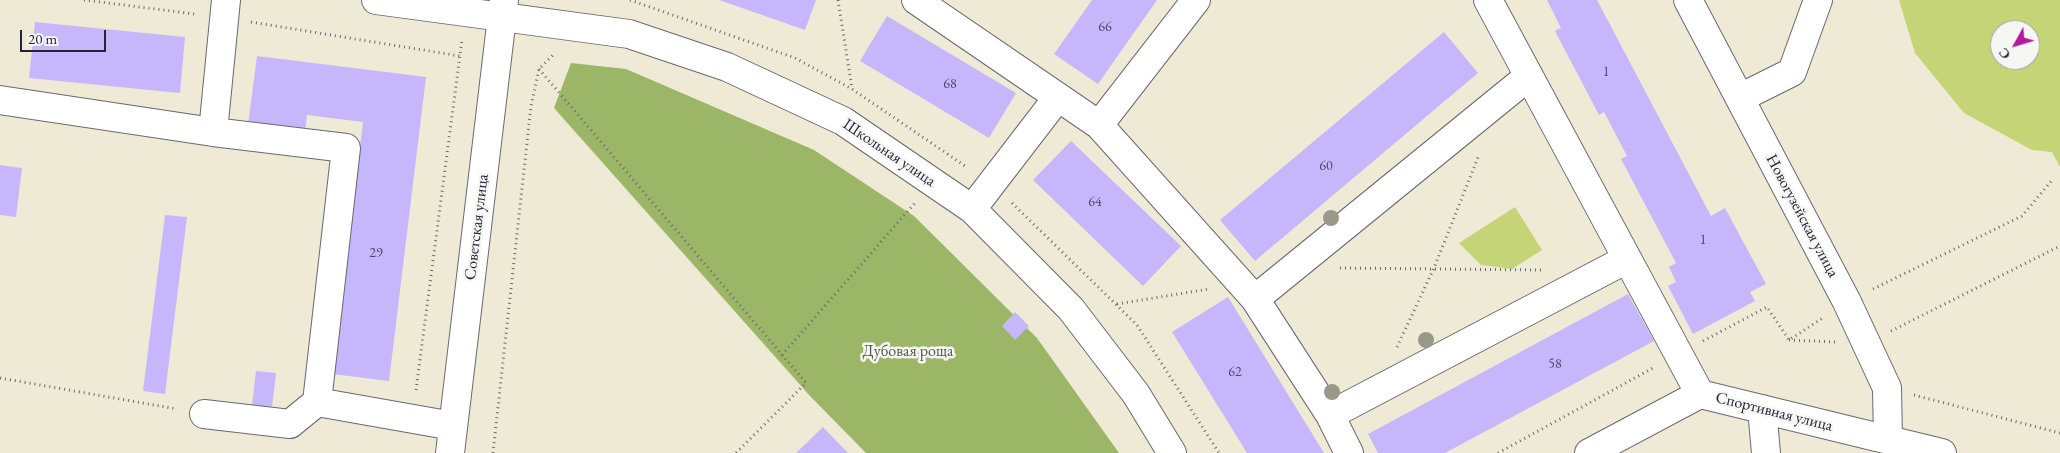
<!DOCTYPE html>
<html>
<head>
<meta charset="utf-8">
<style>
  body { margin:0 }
  #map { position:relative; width:2060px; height:453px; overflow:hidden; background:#efead5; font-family:"EB Garamond",serif }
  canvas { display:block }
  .north { position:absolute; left:1990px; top:20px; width:50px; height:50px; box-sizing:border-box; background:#f6f6f2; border:1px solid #a1a1a9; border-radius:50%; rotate:231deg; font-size:14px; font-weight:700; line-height:20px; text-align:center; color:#22223b }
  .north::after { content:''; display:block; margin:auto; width:18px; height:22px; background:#b5179e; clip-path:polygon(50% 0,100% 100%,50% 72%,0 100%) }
  .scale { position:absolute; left:20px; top:30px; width:86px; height:22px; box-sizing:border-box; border:2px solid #22223b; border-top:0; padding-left:6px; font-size:15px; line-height:18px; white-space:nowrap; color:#22223b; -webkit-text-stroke:4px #f6f6f2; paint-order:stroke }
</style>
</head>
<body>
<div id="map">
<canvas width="2060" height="453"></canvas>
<div class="north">С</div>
<div class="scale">20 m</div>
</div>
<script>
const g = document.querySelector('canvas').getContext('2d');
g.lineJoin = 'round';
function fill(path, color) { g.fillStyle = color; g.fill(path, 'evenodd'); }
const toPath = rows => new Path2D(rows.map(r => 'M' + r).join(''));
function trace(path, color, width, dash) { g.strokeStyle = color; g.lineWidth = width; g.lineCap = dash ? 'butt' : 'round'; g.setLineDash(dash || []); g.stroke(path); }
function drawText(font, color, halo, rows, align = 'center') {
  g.font = font + ' "EB Garamond",serif'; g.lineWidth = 5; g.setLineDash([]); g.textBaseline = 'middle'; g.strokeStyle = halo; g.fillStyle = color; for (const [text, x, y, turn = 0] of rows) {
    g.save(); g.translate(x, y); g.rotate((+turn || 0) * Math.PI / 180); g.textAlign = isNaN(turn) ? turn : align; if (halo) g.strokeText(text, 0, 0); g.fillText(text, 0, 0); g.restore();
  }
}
fill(toPath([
  [1899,0,2060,0,2060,167,2052,152,2032,150,1964,113,1915,53],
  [2000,30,2030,30,2030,60,2000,60],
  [1515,207,1542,250,1512,269,1481,265,1459,243]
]), '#c5d476');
fill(toPath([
  [571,63,626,69,814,150,914,216,1037,338,1119,453,866,453,810,396,554,108]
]), '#9cb667');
fill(toPath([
  [719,0,816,0,805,30],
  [1092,0,1157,0,1098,84,1054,54],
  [1547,0,1597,0,1711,216,1725,208,1766,284,1750,292,1755,301,1693,334,1668,286,1676,282,1669,267,1676,263,1621,159,1627,156,1604,112,1599,115,1555,31,1561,28],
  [887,16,1016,93,989,138,860,61],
  [35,22,185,37,180,93,29,78],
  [1444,32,1478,73,1255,261,1220,220],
  [257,56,426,77,389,381,332,374,363,122,307,115,305,132,248,125],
  [1071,141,1181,246,1143,286,1033,180],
  [0,165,22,168,16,217,0,215],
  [165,215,187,217,165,394,143,391],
  [1628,294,1654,341,1445,453,1378,453,1368,434],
  [1228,297,1324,453,1247,453,1172,332],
  [1015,312,1029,326,1015,340,1002,326],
  [256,371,276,373,272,407,252,405],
  [823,427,848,453,796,453]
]), '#c6b7fc');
const minor = toPath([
  [376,0,629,34,727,67,843,121,972,209,1071,309,1136,394,1172,453],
  [916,0,1099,125,1255,299,1330,415,1349,453],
  [1488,0,1700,394],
  [1688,0,1847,302,1887,388,1888,440],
  [1740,98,1792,72,1818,0],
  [0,100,213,132,346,148,317,402,453,426],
  [1099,125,1196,0],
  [213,132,226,0],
  [972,209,1058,97],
  [1255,299,1529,76],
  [1762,409,1766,453],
  [204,414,290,424,317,402],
  [1330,415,1627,259],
  [450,453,504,0],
  [1589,453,1700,394,1942,453]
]);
trace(minor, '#6a6871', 30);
trace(toPath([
  [84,0,195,14],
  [630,0,795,58,852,89,968,168],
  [838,0,852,88],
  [251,22,460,56],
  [539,69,806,383,736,453],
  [1012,203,1137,325,1219,453],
  [1340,268,1541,270],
  [1873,289,2022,216,2053,179],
  [1117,304,1209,289],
  [1891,331,2060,246],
  [1789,340,1836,342],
  [1703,341,1767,307,1789,340,1824,317],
  [1397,347,1434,268,1479,155],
  [782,355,915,203],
  [0,378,177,409],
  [416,390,462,40],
  [1914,395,2060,433],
  [493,453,531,106,539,69,555,53],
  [1498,453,1653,368]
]), '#6a6871', 3, [1, 4]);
trace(minor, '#fff', 28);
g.fillStyle = '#99998a';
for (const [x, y] of [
  [1331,218],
  [1426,340],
  [1332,392]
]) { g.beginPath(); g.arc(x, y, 8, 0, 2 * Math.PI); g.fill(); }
drawText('14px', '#4b476b', null, [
  ["66",1105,27],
  ["1",1606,72],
  ["68",950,84],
  ["60",1326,166],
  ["64",1095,202],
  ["1",1703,240],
  ["29",376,253],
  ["58",1555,364],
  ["62",1235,372]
]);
drawText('16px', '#22223b', '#f6f6f2', [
  ["Школьная улица",889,153,34],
  ["Новогузейская улица",1802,216,62],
  ["Советская улица",477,227,-83],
  ["Спортивная улица",1774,412,14]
]);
drawText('16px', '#53574d', '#f6f6f2', [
  ["Дубовая роща",908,352]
]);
</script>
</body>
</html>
